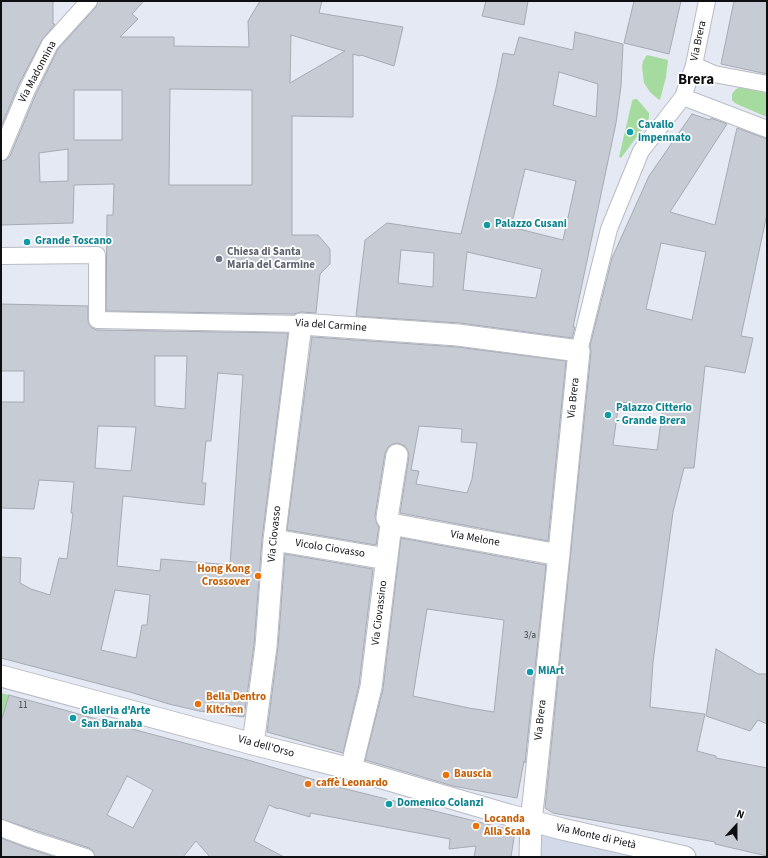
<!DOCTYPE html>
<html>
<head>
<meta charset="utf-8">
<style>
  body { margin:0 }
  #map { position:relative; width:768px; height:858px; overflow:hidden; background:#e5e9f3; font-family:"Source Sans 3",sans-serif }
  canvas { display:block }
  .frame { position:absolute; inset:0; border:2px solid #0d0f12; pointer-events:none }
  .north { position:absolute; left:716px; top:806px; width:40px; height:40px; -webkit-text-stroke:3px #fff; paint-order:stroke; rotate:21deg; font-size:11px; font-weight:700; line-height:16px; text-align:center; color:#0d0f12 }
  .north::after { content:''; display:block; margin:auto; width:14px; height:18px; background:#0d0f12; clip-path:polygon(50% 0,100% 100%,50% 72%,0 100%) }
</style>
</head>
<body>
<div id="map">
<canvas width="768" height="858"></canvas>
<div class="frame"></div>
<div class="north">N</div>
</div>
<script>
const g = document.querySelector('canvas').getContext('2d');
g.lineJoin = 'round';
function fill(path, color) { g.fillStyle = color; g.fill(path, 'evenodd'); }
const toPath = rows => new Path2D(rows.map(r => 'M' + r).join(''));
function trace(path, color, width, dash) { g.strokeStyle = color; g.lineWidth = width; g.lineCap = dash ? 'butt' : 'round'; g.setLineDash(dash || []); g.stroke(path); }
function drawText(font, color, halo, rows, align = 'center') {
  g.font = font + ' "Source Sans 3",sans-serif'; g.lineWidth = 3.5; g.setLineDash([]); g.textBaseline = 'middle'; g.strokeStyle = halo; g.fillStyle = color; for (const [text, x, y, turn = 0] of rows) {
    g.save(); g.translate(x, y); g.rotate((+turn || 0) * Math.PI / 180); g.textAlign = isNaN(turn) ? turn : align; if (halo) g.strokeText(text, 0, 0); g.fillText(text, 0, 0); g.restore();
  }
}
fill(toPath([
  [532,821,684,857,531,857]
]), '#d2dae9');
fill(toPath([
  [647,55,668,60,666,77,660,100,658,99,650,92,644,83,642,67,643,61],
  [738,88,742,88,767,93,767,117,739,105,735,103,732,100,732,94,735,90],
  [634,99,637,99,649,113,649,117,648,122,621,158,619,157,632,101],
  [1,693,9,695,1,722]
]), '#a6db9f');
const building = toPath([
  [1,1,53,1,53,24,55,24,42,40,18,86,1,127,1,1],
  [98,1,144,1,132,14,138,19,120,37,174,37,174,46,249,47,248,21,260,1,322,1,319,13,403,27,394,66,361,55,360,56,353,54,353,117,292,116,292,235,318,235,330,249,330,264,320,274,316,313,301,312,294,314,106,311,107,215,113,215,114,184,74,185,73,223,1,225,1,161,6,160,10,156,36,94,58,49,96,7,98,1],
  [291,35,344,51,345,51,290,83,291,35],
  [170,89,252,90,252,185,169,185,170,89],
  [74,90,122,90,122,140,74,140,74,90],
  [68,149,68,181,40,182,39,153,68,149],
  [486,1,528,1,524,25,482,16,486,1],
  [634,1,681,1,669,54,624,43,634,1],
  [734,1,767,1,767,74,721,64,734,1],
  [575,32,623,44,621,86,616,123,573,327,575,327,572,338,460,323,356,316,365,240,387,223,461,234,496,88,503,53,514,55,519,37,573,50,575,32],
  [559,72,598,84,596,117,553,105,559,72],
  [525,169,576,181,563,240,511,227,525,169],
  [401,250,434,253,433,287,398,283,401,250],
  [467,252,542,269,536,298,463,290,467,252],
  [692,114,710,120,711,118,727,124,670,212,715,225,737,128,767,139,767,214,741,336,753,338,745,373,705,366,694,468,684,468,673,512,653,662,650,707,705,714,697,751,716,756,716,758,767,768,767,856,715,844,715,842,553,813,545,808,591,352,590,346,612,258,649,176,692,114],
  [661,243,706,252,692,320,646,309,661,243],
  [619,402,663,407,657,450,613,445,619,402],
  [1,304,88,306,88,320,89,324,92,328,97,330,288,333,262,539,254,645,244,717,199,711,169,704,130,692,1,658,1,557,21,558,20,583,31,589,50,595,59,558,67,559,73,513,71,513,74,482,39,480,34,509,1,508,1,402,24,402,24,371,1,371,1,304],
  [155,356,187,356,185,409,155,406,155,356],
  [218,373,243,375,230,565,161,559,160,571,117,566,123,496,204,505,206,483,202,483,206,441,211,441,218,373],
  [98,426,136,427,131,471,95,468,98,426],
  [115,590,150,595,147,625,142,625,136,658,101,650,115,590],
  [312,337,457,347,566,361,548,541,400,513,409,456,408,451,405,446,398,443,393,444,388,447,385,453,375,516,377,524,379,527,376,545,287,530,312,337],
  [419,426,462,429,461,442,477,443,472,479,467,493,416,484,419,471,411,470,419,426],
  [401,538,546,565,525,763,524,761,517,798,453,786,365,760,383,689,401,538],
  [427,609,504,620,494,712,469,708,413,696,427,609],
  [285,554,373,569,359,685,343,753,267,732,278,647,285,554],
  [716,649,758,674,767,674,767,724,758,720,750,731,706,716,716,649],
  [9,695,68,711,121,726,248,760,342,788,515,831,511,857,474,857,476,846,449,849,450,839,310,813,310,817,279,808,278,809,269,805,254,841,284,857,210,857,196,841,183,857,95,857,93,851,89,848,1,819,1,722,9,695],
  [127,776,153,790,133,828,107,815,127,776],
  [1,838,27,848,55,857,1,857,1,838]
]);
fill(building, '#c7cbd4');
trace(building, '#a5aab2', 1);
const pedestrian = toPath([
  [694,65,714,74,767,84],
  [683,97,767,129],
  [1,152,27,90,50,44,89,1],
  [1,256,97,255,97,320,301,324],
  [579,351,609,229,641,151,683,97,694,65,707,1],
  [1,828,30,839,86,857]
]);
const minor = toPath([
  [391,524,559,555],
  [274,540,387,559],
  [1,676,253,744,351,769,509,815,562,829,685,857],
  [253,744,266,646,274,540,301,324,458,335,579,351,558,563,534,795,531,821,530,857],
  [351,769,371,687,391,524,387,518,397,455]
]);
trace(pedestrian, '#b7bbc4', 18);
trace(minor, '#b7bbc4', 23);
trace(pedestrian, '#fff', 16);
trace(minor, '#fff', 21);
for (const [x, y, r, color] of [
  [630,132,4,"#0f9aa8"],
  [487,225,4,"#0f9aa8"],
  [27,242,4,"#0f9aa8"],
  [219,259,4,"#6b7280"],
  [608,415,4,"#0f9aa8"],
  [258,576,4,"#e8710a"],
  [530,672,4,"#0f9aa8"],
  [198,704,4,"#e8710a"],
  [73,718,4,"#0f9aa8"],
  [446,775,4,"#e8710a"],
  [308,784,4,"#e8710a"],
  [389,804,4,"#0f9aa8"],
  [476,826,4,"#e8710a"]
]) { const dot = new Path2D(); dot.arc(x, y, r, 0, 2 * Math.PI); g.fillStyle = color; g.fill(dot); trace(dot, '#fff', 1.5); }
drawText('9px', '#3c3e42', null, [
  ["3/a",530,636],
  ["11",23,706]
]);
drawText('11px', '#0d0f12', '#fff', [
  ["Via Brera",699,41,-78],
  ["Via Madonnina",38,72,-62],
  ["Via del Carmine",331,326,4],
  ["Via Brera",574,398,-84],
  ["Via Ciovasso",275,534,-84],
  ["Via Melone",475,539,10],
  ["Vicolo Ciovasso",330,549,9],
  ["Via Ciovassino",380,613,-83],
  ["Via Brera",541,720,-84],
  ["Via dell'Orso",266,747,15],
  ["Via Monte di Pietà",596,837,13]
]);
drawText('bold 11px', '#0d838f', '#fff', [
  ["Cavallo",638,126],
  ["impennato",638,139],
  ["Palazzo Cusani",495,225],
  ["Grande Toscano",35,242],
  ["Palazzo Citterio",616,409],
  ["- Grande Brera",616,422],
  ["MiArt",538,672],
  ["Galleria d'Arte",81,712],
  ["San Barnaba",81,725],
  ["Domenico Colanzi",397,804]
], 'left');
drawText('bold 11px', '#5b616d', '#fff', [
  ["Chiesa di Santa",227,253],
  ["Maria del Carmine",227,266]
], 'left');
drawText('bold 11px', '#c56008', '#fff', [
  ["Hong Kong",250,570,"right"],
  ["Crossover",250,583,"right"],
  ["Bella Dentro",206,698],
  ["Kitchen",206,711],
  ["Bauscia",454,775],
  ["caffè Leonardo",316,784],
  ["Locanda",484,820],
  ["Alla Scala",484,833]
], 'left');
drawText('bold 15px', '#0d0f12', '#fff', [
  ["Brera",696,81]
]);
</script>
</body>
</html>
